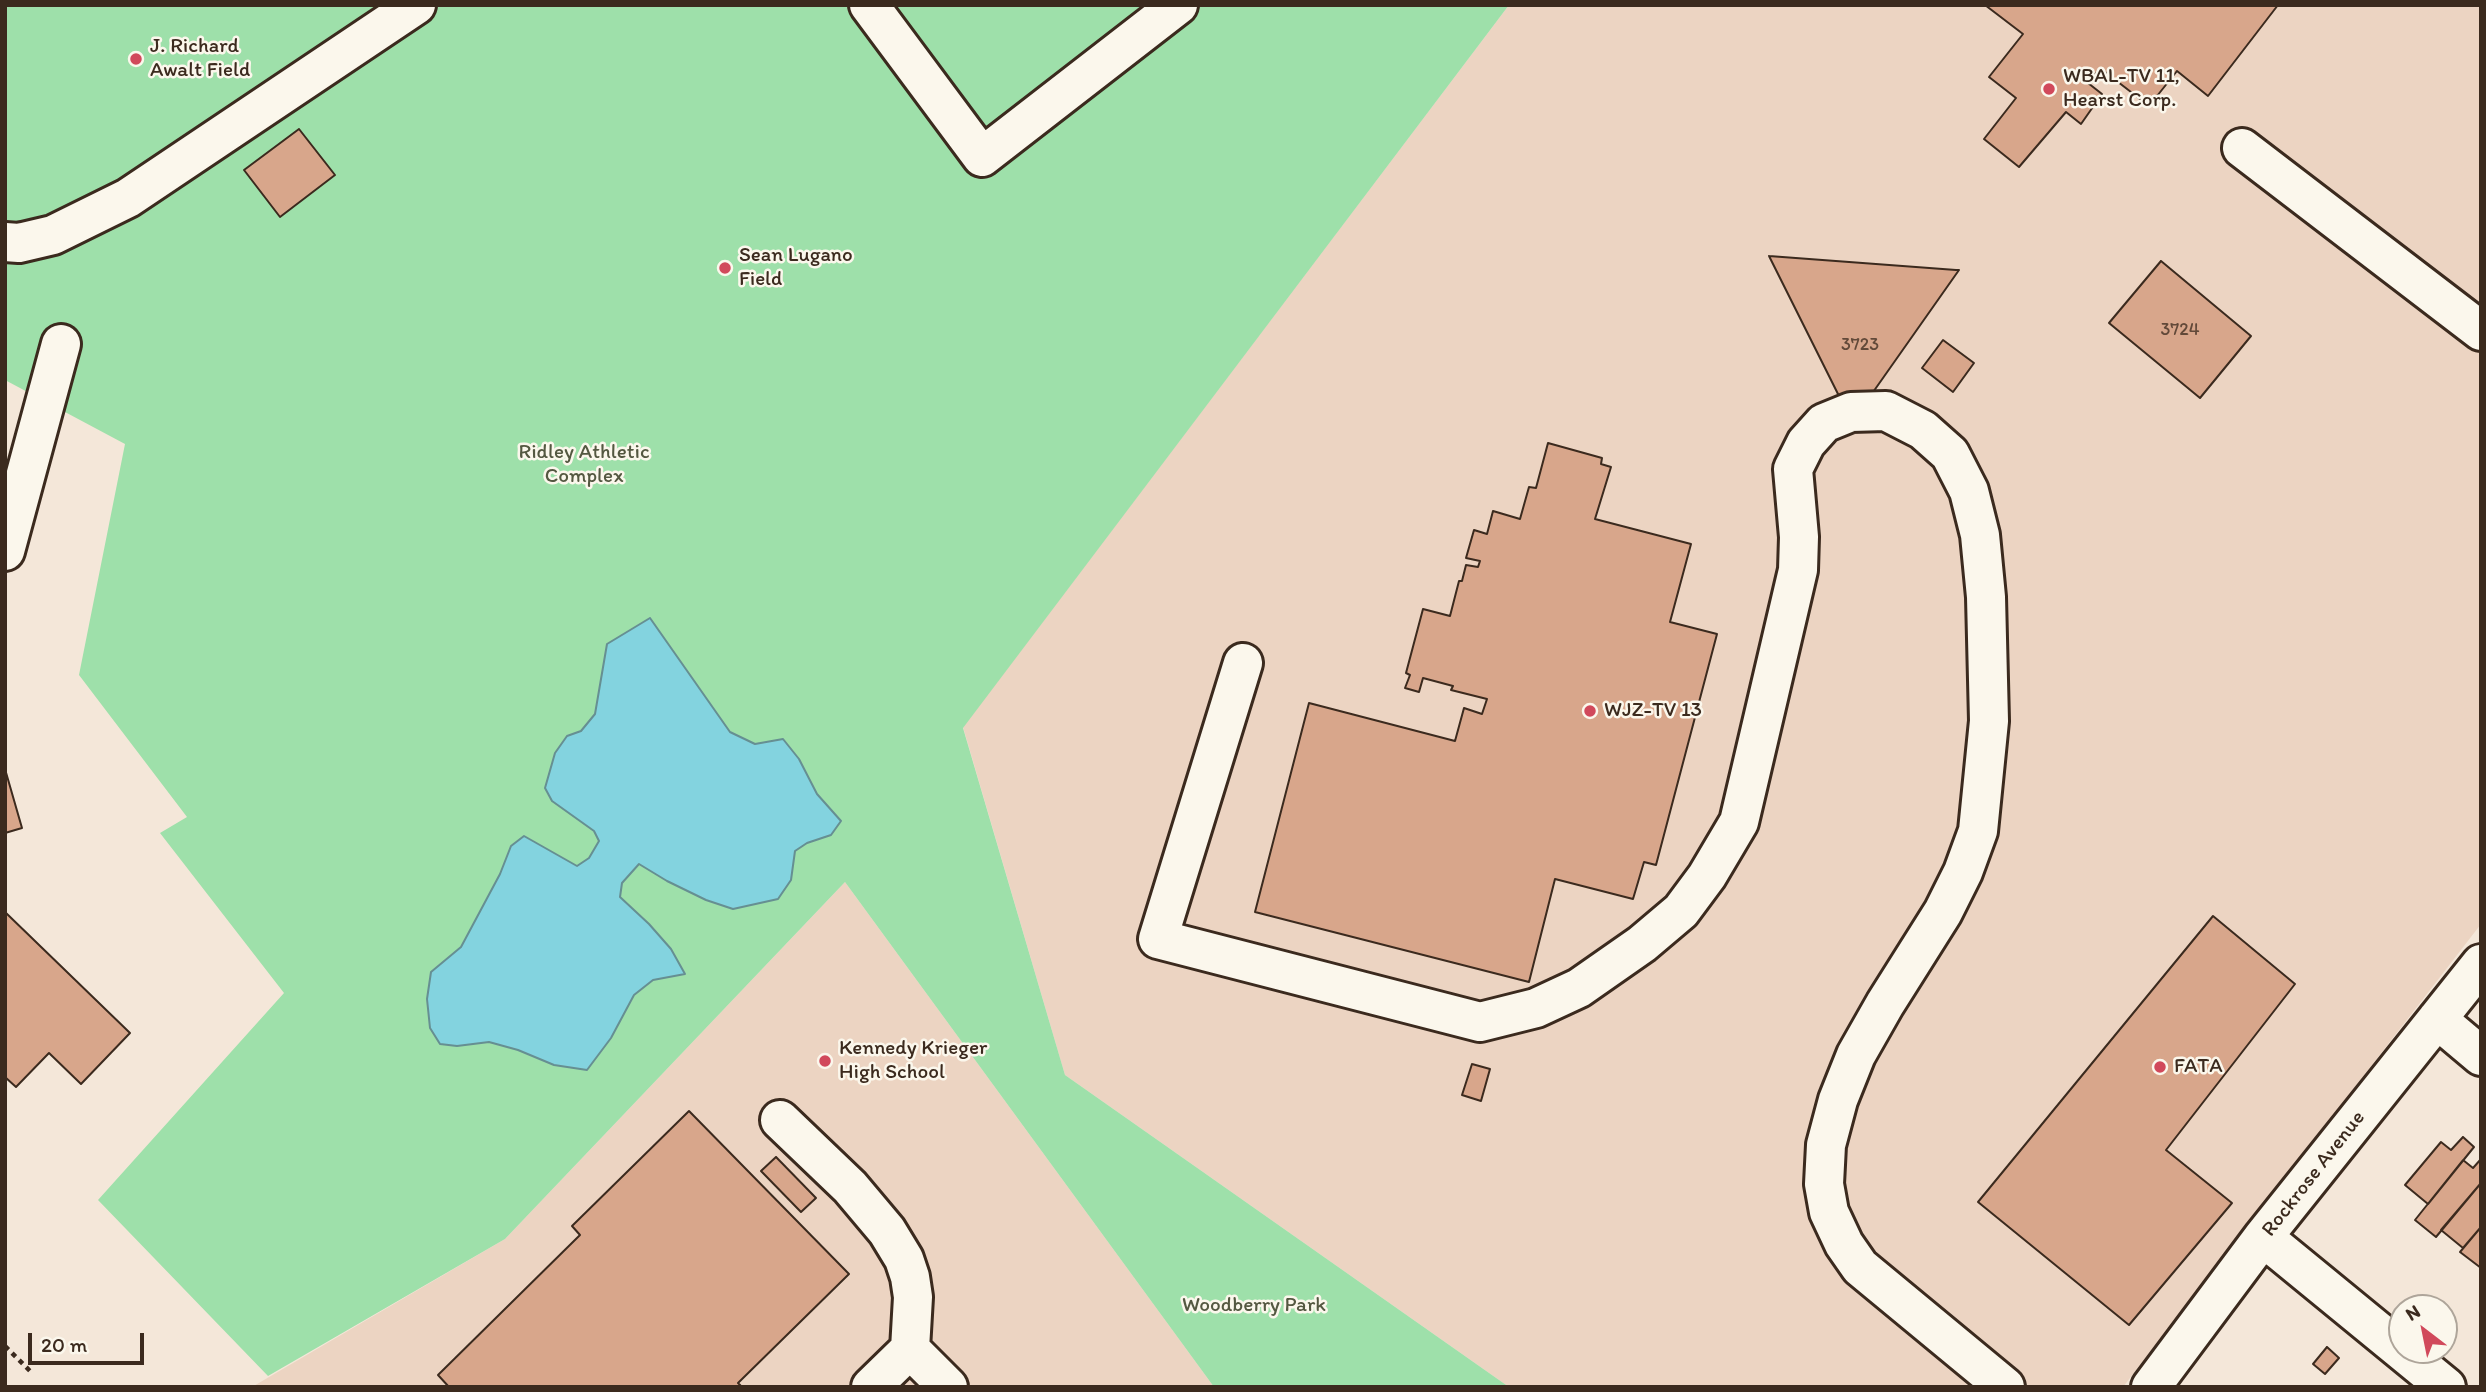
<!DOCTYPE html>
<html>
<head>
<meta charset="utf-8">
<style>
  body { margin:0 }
  #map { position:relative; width:2486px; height:1392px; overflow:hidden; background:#f4e7d9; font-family:Itim,sans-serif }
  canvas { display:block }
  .frame { position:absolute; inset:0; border:7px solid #3b2a1e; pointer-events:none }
  .north { position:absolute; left:2388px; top:1294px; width:70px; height:70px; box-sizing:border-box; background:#fbf7ec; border:2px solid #aea59a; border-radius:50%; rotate:328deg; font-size:19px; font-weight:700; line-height:28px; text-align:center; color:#3b2a1e }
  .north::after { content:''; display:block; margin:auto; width:24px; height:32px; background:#d1495b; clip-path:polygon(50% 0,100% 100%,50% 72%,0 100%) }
  .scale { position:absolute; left:28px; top:1333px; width:116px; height:32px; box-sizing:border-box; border:4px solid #3b2a1e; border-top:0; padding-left:9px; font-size:21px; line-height:24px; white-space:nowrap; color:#3b2a1e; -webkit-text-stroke:5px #fbf7ec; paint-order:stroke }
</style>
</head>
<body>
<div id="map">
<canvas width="2486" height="1392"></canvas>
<div class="frame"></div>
<div class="north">N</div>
<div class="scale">20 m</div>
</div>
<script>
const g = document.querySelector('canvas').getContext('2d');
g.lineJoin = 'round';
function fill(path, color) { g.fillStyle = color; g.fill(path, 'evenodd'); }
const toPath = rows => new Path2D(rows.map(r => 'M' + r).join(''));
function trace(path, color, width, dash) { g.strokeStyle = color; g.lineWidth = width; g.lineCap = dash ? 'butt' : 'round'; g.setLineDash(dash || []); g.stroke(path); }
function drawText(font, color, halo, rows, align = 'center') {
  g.font = font + ' Itim,sans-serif'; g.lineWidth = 5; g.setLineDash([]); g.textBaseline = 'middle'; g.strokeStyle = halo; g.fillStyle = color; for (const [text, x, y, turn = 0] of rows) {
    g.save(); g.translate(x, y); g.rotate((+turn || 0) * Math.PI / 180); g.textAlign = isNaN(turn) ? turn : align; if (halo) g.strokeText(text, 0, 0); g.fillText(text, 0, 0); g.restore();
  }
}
fill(toPath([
  [1509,5,2481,5,2481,924,2123,1387,1509,1387,1065,1075,963,727],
  [845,882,1214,1387,252,1387,505,1239]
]), '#ecd4c2');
fill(toPath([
  [5,5,1509,5,963,728,1065,1075,1509,1387,1214,1387,845,882,505,1239,268,1376,98,1200,284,993,160,833,187,817,79,675,125,444,5,380]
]), '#9ee0aa');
const water = toPath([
  [650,618,730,732,755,744,783,739,799,759,817,794,841,821,831,835,807,843,795,851,791,880,778,899,733,909,706,900,667,881,639,864,622,883,620,897,649,924,671,949,685,974,653,980,634,995,611,1038,587,1070,554,1065,518,1050,489,1042,457,1046,440,1044,430,1028,427,999,431,972,461,947,500,874,511,846,524,836,577,866,589,858,599,841,594,831,552,801,545,788,555,753,567,736,581,731,595,714,607,644,650,618]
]);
fill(water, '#83d3df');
trace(water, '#668f92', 2);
const building = toPath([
  [1985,5,2278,5,2208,96,2177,71,2149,106,2100,68,2088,83,2102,94,2081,124,2066,112,2019,167,1984,139,2016,98,1989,77,2023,34,1985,5],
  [299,129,335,175,280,217,244,170,299,129],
  [1769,256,1956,270,1959,270,1852,422,1769,256],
  [2161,261,2251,336,2200,398,2109,323,2161,261],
  [1943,340,1974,363,1953,392,1922,368,1943,340],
  [1548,443,1602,458,1601,464,1611,467,1595,519,1691,544,1670,622,1717,634,1656,865,1644,862,1633,899,1555,879,1529,982,1255,912,1309,703,1455,741,1464,708,1482,714,1487,699,1451,690,1453,686,1423,678,1419,692,1405,688,1410,675,1406,673,1423,609,1450,616,1459,581,1462,581,1466,565,1478,567,1480,561,1466,558,1474,530,1487,534,1493,511,1520,519,1529,487,1536,488,1548,443],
  [5,769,22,828,5,833,5,769],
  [5,912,130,1033,81,1084,49,1053,16,1087,5,1077,5,912],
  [2213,916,2295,984,2166,1150,2232,1203,2129,1325,1978,1202,2213,916],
  [1472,1064,1490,1069,1481,1101,1462,1095,1472,1064],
  [689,1111,849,1274,738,1383,742,1387,449,1387,438,1375,580,1235,572,1226,689,1111],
  [2463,1137,2474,1147,2428,1204,2405,1185,2441,1142,2451,1150,2463,1137],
  [776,1157,816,1198,801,1212,761,1171,776,1157],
  [2481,1159,2481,1183,2436,1237,2415,1220,2463,1160,2473,1168,2481,1159],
  [2481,1183,2481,1227,2463,1248,2441,1230,2481,1183],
  [2481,1227,2481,1268,2460,1252,2481,1227],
  [2327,1347,2339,1358,2325,1374,2313,1364,2327,1347]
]);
fill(building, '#d8a68b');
trace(building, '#3b2a1e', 2);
const minor = toPath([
  [869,5,982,157,1178,5],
  [2242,148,2481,331],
  [5,242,19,243,53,235,128,198,416,5],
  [5,551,61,344],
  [1243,663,1158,939,1480,1022,1536,1008,1579,988,1642,944,1681,911,1707,876,1739,822,1798,570,1799,537,1793,469,1806,443,1824,423,1851,412,1886,411,1923,430,1950,454,1969,491,1980,535,1986,597,1989,721,1978,831,1963,872,1943,912,1885,1004,1856,1055,1838,1100,1826,1145,1824,1184,1829,1212,1844,1244,1860,1267,2005,1387],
  [2437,1019,2481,1056],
  [780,1120,850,1187,887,1231,904,1259,910,1277,913,1297,910,1349],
  [2263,1237,2446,1387],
  [871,1387,910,1349,948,1387],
  [2151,1387,2263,1237,2481,964]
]);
trace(minor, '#3b2a1e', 44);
trace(toPath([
  [5,1346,31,1372]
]), '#3b2a1e', 4.5, [5, 5]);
trace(minor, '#fbf7ec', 38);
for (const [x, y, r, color] of [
  [136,59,7,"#d1495b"],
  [2049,89,7,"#d1495b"],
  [725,268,7,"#d1495b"],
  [1590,711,7,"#d1495b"],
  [825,1061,7,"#d1495b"],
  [2160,1067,7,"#d1495b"]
]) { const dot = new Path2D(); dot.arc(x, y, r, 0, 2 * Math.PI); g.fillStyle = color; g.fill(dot); trace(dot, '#fbf7ec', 2.5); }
drawText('18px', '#624939', null, [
  ["3724",2180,330],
  ["3723",1860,345]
]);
drawText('21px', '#3b2a1e', '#fbf7ec', [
  ["J. Richard",150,47],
  ["Awalt Field",150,71],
  ["WBAL-TV 11,",2063,77],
  ["Hearst Corp.",2063,101],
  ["Sean Lugano",739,256],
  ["Field",739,280],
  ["WJZ-TV 13",1604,711],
  ["Kennedy Krieger",839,1049],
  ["High School",839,1073],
  ["FATA",2174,1067]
], 'left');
drawText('21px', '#545841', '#fbf7ec', [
  ["Ridley Athletic",584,453],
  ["Complex",584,477],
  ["Woodberry Park",1254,1306]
]);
drawText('21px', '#3b2a1e', '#fbf7ec', [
  ["Rockrose Avenue",2314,1174,-52]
]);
</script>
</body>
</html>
